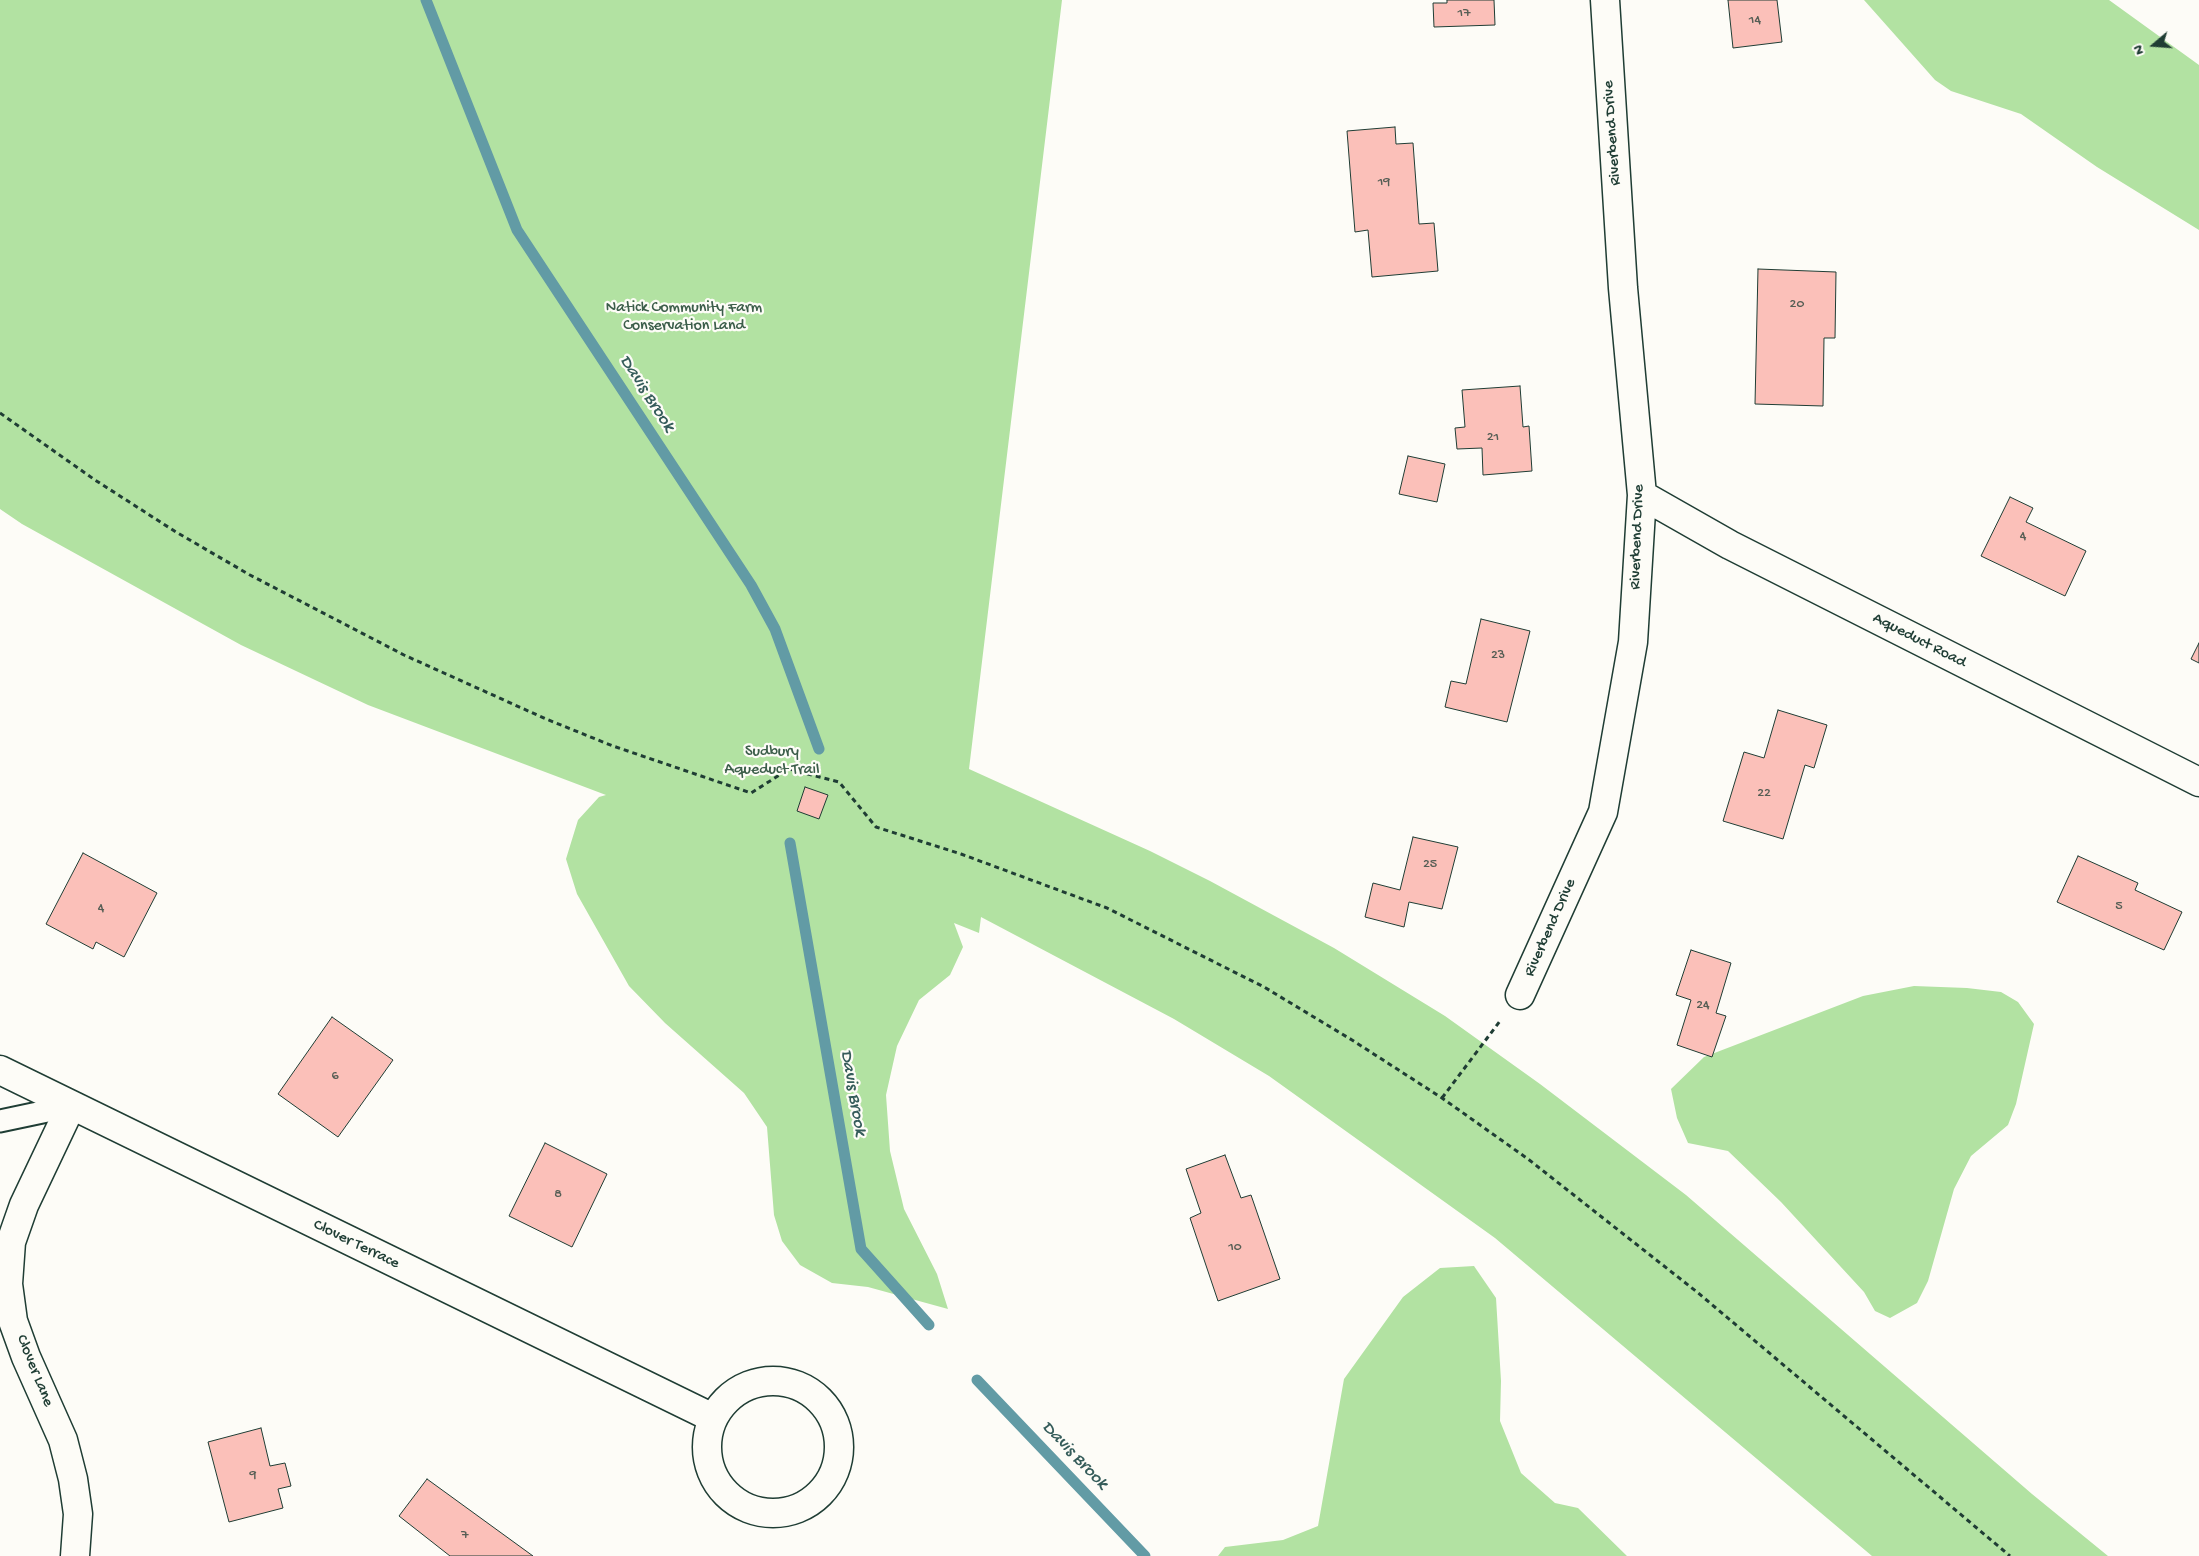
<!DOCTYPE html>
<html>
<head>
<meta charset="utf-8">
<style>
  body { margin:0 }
  #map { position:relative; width:2199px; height:1556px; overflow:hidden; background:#fdfcf7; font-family:"Gochi Hand",sans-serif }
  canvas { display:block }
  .north { position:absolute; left:2129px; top:20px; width:50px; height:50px; -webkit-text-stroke:4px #fdfcf7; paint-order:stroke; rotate:252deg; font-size:14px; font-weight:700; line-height:20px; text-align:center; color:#1f3d34 }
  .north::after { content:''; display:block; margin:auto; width:18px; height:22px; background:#1f3d34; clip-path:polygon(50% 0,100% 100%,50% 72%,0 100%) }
</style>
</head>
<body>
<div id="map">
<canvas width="2199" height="1556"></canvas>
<div class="north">N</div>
</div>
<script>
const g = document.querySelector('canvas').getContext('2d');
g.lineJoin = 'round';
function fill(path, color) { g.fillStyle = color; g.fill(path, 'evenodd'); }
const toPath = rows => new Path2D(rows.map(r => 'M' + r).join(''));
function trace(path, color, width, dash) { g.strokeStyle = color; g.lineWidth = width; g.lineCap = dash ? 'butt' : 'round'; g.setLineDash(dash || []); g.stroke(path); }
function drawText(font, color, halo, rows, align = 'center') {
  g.font = font + ' "Gochi Hand",sans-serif'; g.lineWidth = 4.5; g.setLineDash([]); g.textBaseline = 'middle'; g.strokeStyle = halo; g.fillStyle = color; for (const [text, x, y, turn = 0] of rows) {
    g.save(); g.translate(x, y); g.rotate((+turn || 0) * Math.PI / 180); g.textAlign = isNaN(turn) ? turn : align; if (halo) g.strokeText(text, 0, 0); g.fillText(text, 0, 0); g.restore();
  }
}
fill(toPath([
  [0,0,1062,0,969,769,1150,851,1210,881,1334,948,1445,1016,1540,1084,1686,1195,2032,1494,2108,1556,1872,1556,1495,1238,1269,1076,1174,1019,981,917,979,933,954,923,963,947,950,975,919,1000,897,1046,886,1095,890,1151,904,1209,937,1274,948,1309,868,1287,832,1283,800,1265,782,1241,774,1215,767,1127,744,1093,665,1023,629,986,577,894,566,859,578,820,599,797,606,795,368,705,241,645,22,524,0,509],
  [1864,0,2109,0,2199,65,2199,230,2097,167,2021,114,1951,91,1935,80],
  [1914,986,1967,988,2001,992,2018,1002,2034,1024,2016,1104,2008,1125,1971,1156,1954,1189,1928,1281,1917,1303,1890,1318,1875,1311,1864,1292,1781,1202,1728,1151,1688,1143,1677,1118,1671,1089,1704,1057,1863,996],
  [1474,1266,1496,1298,1501,1381,1500,1421,1521,1473,1555,1503,1578,1508,1627,1556,1218,1556,1225,1547,1283,1540,1318,1526,1344,1379,1403,1297,1440,1268]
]), '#b2e2a2');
trace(toPath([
  [426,0,517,230,751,585,775,629,819,749],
  [790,843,861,1249,929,1325],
  [977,1380,1145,1556]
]), '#629ba5', 11);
const building = toPath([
  [1447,0,1494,0,1495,25,1434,27,1433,3,1447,3,1447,0],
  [1728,0,1777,0,1782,42,1733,48,1728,0],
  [1395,127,1396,144,1413,143,1419,224,1434,223,1438,271,1372,277,1368,230,1355,232,1347,131,1395,127],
  [1758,269,1836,272,1835,338,1824,338,1823,406,1755,404,1758,269],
  [1520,386,1523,427,1529,426,1532,471,1483,475,1482,448,1457,449,1455,428,1465,427,1462,390,1520,386],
  [1408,456,1445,464,1437,502,1399,494,1408,456],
  [2010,497,2033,508,2026,522,2086,551,2065,596,1981,556,2010,497],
  [1481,619,1530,631,1507,722,1445,707,1451,681,1466,684,1481,619],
  [2199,643,2199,663,2191,659,2199,643],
  [1778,710,1827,725,1814,768,1805,765,1783,839,1723,821,1744,752,1764,758,1778,710],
  [805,787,828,795,819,819,797,811,805,787],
  [1413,837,1458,847,1442,909,1409,902,1404,927,1365,917,1373,883,1400,890,1413,837],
  [83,853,157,893,124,957,96,942,93,949,46,924,83,853],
  [2078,856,2138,883,2135,890,2182,912,2164,950,2057,902,2078,856],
  [1691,950,1731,963,1716,1013,1726,1016,1712,1057,1677,1045,1691,1000,1676,995,1691,950],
  [332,1017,393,1060,338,1137,278,1094,332,1017],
  [545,1143,607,1174,572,1247,509,1216,545,1143],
  [1225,1155,1241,1198,1251,1195,1280,1279,1218,1301,1190,1218,1201,1213,1186,1169,1225,1155],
  [261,1428,270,1466,285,1463,291,1486,278,1489,283,1508,229,1522,208,1442,261,1428],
  [427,1479,533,1556,450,1556,399,1516,427,1479]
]);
fill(building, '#fbc0b9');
trace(building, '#1f3d34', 1);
const lane = toPath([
  [0,1121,71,1106]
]);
const street = toPath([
  [1642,495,1730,545,2199,782],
  [1520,995,1603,812,1633,642,1642,495,1623,288,1605,0],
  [0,1070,713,1418],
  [71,1106,24,1205,11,1242,8,1284,13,1321,26,1357,63,1440,73,1479,78,1514,75,1556],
  '707 1447a66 66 0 1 1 132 0a66 66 0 1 1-132 0Z'
]);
trace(lane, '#1f3d34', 25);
trace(street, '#1f3d34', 31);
trace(toPath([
  [0,413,95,480,176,532,250,575,404,655,546,719,613,746,751,793,789,769,839,782,876,827,961,854,1107,908,1264,987,1352,1040,1442,1098,1528,1159,1697,1292,2010,1556],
  [1442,1098,1500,1021]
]), '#1f3d34', 3, [5, 4]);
trace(lane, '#fdfcf7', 21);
trace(street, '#fdfcf7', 28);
drawText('14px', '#565e55', null, [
  ["17",1464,14],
  ["14",1755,21],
  ["19",1384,183],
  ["20",1797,305],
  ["21",1493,438],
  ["4",2023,537],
  ["23",1498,656],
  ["22",1764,794],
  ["25",1430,865],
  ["5",2119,907],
  ["4",101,909],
  ["24",1703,1006],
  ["6",335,1077],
  ["8",558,1195],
  ["10",1235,1248],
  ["9",253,1476],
  ["7",465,1536]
]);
drawText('16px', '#1f3d34', '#fdfcf7', [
  ["Riverbend Drive",1613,133,-94],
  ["Riverbend Drive",1638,537,-88],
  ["Aqueduct Road",1919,641,27],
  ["Riverbend Drive",1551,928,-66],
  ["Clover Terrace",356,1245,26],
  ["Clover Lane",34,1371,68]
]);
drawText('16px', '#3c5e4a', '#fdfcf7', [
  ["Natick Community Farm",684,309],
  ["Conservation Land",684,327],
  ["Sudbury",772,753],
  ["Aqueduct Trail",772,771]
]);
drawText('italic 18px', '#355c5a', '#fdfcf7', [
  ["Davis Brook",646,394,57],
  ["Davis Brook",852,1093,80],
  ["Davis Brook",1074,1456,46]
]);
</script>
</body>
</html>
